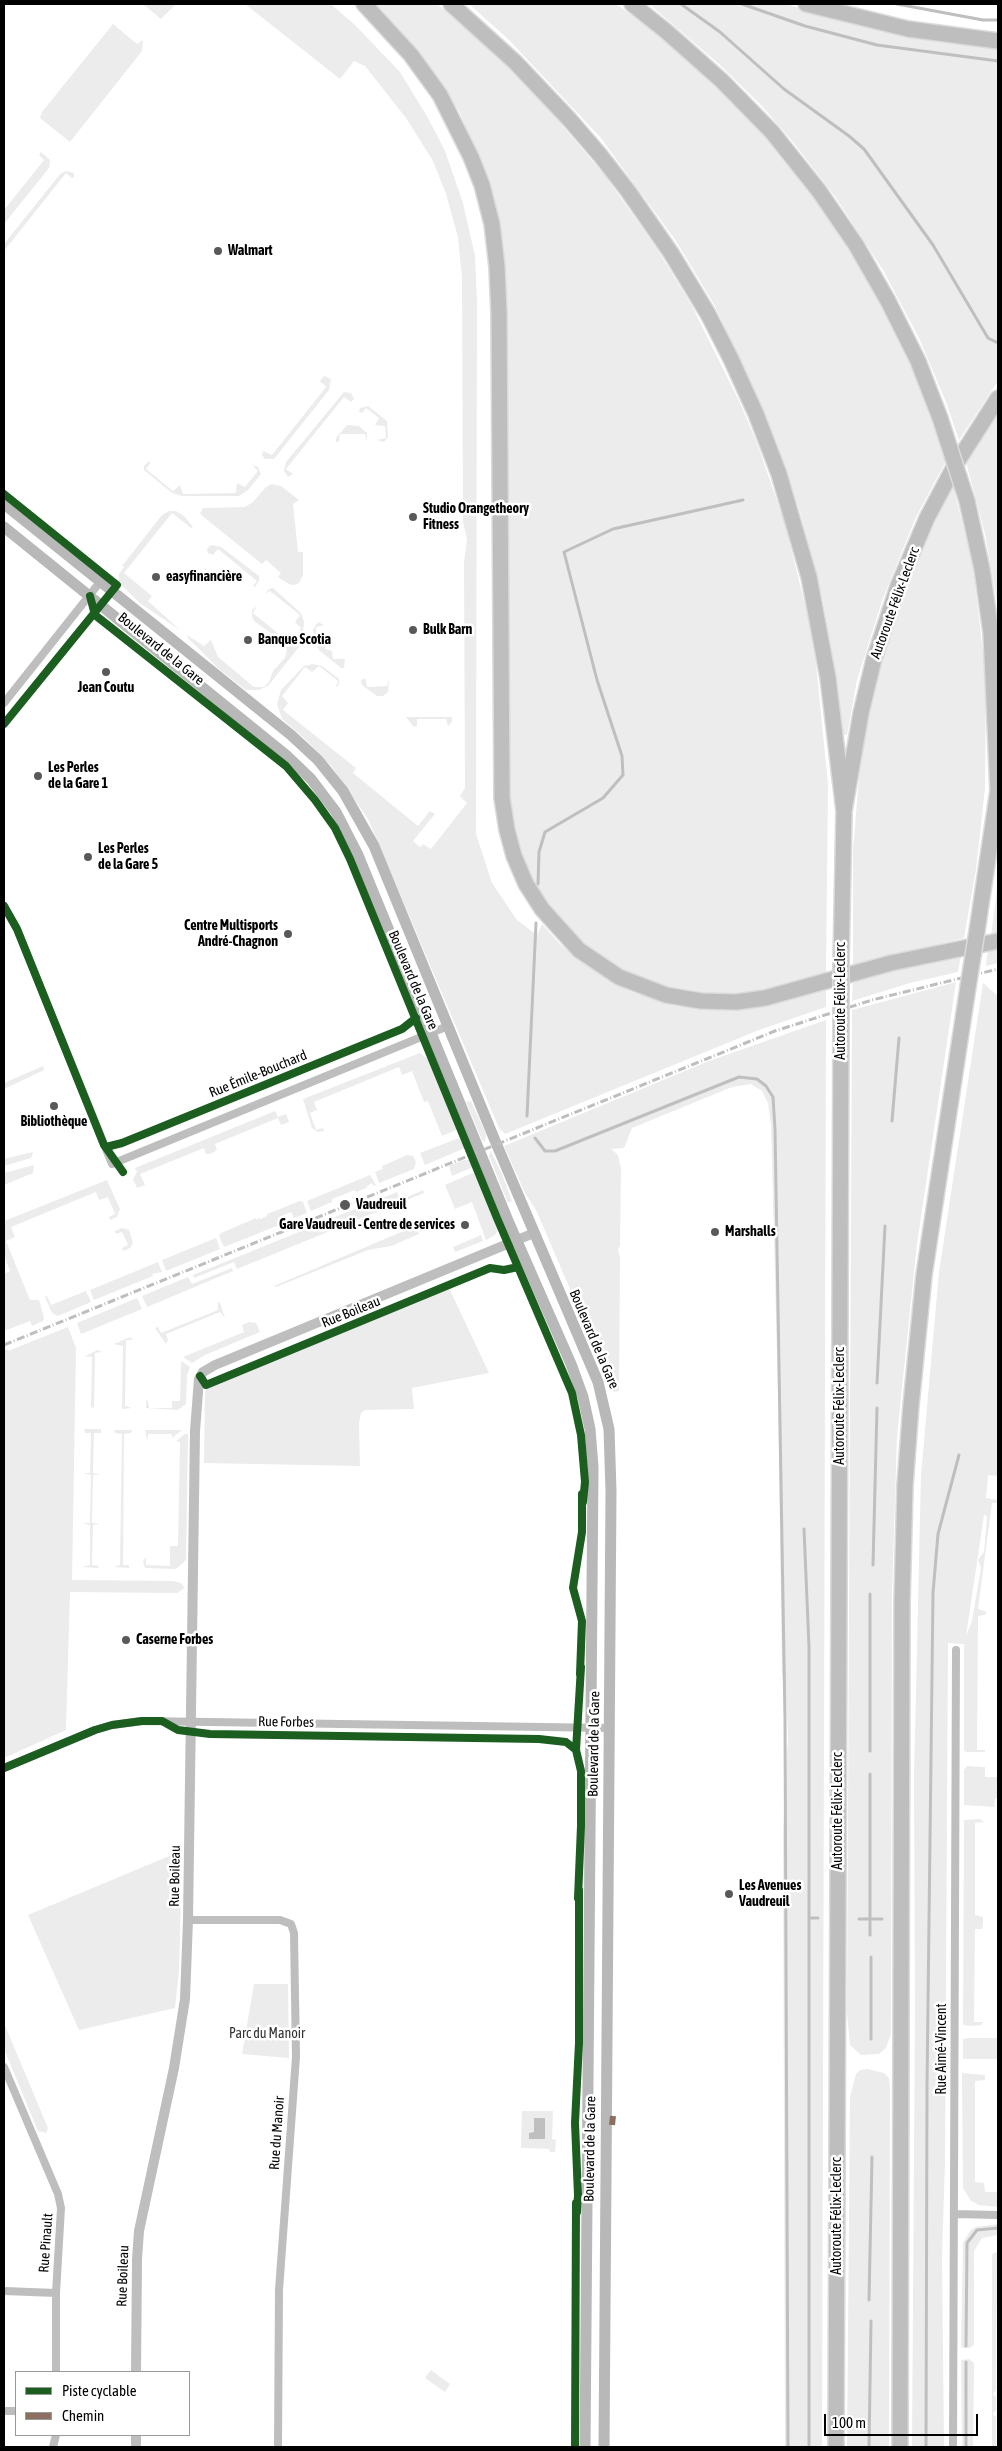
<!DOCTYPE html>
<html>
<head>
<meta charset="utf-8">
<style>
  body { margin:0 }
  #map { position:relative; width:1002px; height:2451px; overflow:hidden; background:#fff; font-family:"Asap Condensed",sans-serif }
  canvas { display:block }
  .frame { position:absolute; inset:0; border:5px solid #000; pointer-events:none }
  .legend { position:absolute; left:15px; top:2371px; width:175px; height:65px; box-sizing:border-box; background:#fff; border:1px solid #999; margin:0; padding:6px 9px; list-style:none; font-size:15px; color:#000 }
  .legend li { display:flex; align-items:center; gap:10px; height:25px }
  .legend b { width:25px; border:1px solid #999 }
  .scale { position:absolute; left:824px; top:2414px; width:154px; height:22px; box-sizing:border-box; border:2px solid #000; border-top:0; padding-left:6px; font-size:15px; line-height:18px; white-space:nowrap; color:#000; -webkit-text-stroke:4px #fff; paint-order:stroke }
</style>
</head>
<body>
<div id="map">
<canvas width="1002" height="2451"></canvas>
<div class="frame"></div>
<ul class="legend">
<li><b style="height:6px;background:#1b5e20"></b>Piste cyclable</li>
<li><b style="height:6px;background:#8d6e63"></b>Chemin</li>
</ul>
<div class="scale">100 m</div>
</div>
<script>
const g = document.querySelector('canvas').getContext('2d');
g.lineJoin = 'round';
function fill(path, color) { g.fillStyle = color; g.fill(path, 'evenodd'); }
const toPath = rows => new Path2D(rows.map(r => 'M' + r).join(''));
function trace(path, color, width, dash) { g.strokeStyle = color; g.lineWidth = width; g.lineCap = dash ? 'butt' : 'round'; g.setLineDash(dash || []); g.stroke(path); }
function drawText(font, color, halo, rows, align = 'center') {
  g.font = font + ' "Asap Condensed",sans-serif'; g.lineWidth = 5; g.setLineDash([]); g.textBaseline = 'middle'; g.strokeStyle = halo; g.fillStyle = color; for (const [text, x, y, turn = 0] of rows) {
    g.save(); g.translate(x, y); g.rotate((+turn || 0) * Math.PI / 180); g.textAlign = isNaN(turn) ? turn : align; if (halo) g.strokeText(text, 0, 0); g.fillText(text, 0, 0); g.restore();
  }
}
fill(toPath([
  [143,4,176,4,161,19],
  [245,4,331,4,356,26,400,72,428,118,445,151,463,203,475,256,477,301,476,834,492,883,517,920,537,935,542,924,559,943,584,964,608,979,632,992,661,1001,685,1007,713,1008,826,987,826,1007,759,1030,505,1134,499,1128,368,819,332,767,306,740,282,719,277,704,281,690,304,666,313,664,322,666,339,679,339,684,335,689,338,681,319,666,312,672,305,667,282,696,288,703,283,710,356,768,353,773,418,826,430,811,435,814,413,841,420,847,423,844,431,849,467,803,460,796,465,788,464,562,467,540,463,521,462,277,458,237,446,194,433,161,406,118,365,66,354,61,340,79],
  [375,4,437,4,497,56,551,112,606,177,657,249,692,306,740,403,757,443,785,524,808,617,816,664,828,784,826,973,777,988,739,995,708,995,652,984,618,968,583,945,556,917,533,884,525,865,513,823,509,778,507,346,505,275,499,224,485,171,459,111,419,53],
  [469,4,616,4,655,32,727,98,765,137,818,203,843,238,894,328,917,381,946,461,916,517,883,598,857,680,847,735,842,734,835,669,822,596,800,512,777,443,715,306,676,241,600,137,508,39],
  [649,4,786,4,856,25,909,36,998,48,998,381,959,440,946,402,919,338,883,270,836,198,793,142,761,105,719,64],
  [113,24,137,44,143,40,142,51,70,142,40,118,42,112],
  [41,152,50,160,49,168,4,224,4,210,44,160,39,155],
  [66,171,74,173,74,177,72,178,66,173,4,251,4,244,61,173],
  [324,376,331,379,329,390,274,459,265,459,262,455,263,451,272,455,326,387,320,381],
  [344,392,351,393,354,399,351,402,344,397,286,469,293,474,288,477,284,471,286,462],
  [368,406,387,421,388,437,384,442,377,440,386,438,385,426,375,425,379,418,366,408,362,413,359,412,360,408],
  [998,412,998,608,985,534,966,462],
  [347,425,359,426,367,433,367,442,365,434,340,434,339,442,336,442,336,438],
  [149,461,150,463,146,469,173,491,180,485,183,494,236,493,237,483,245,487,258,471,252,465,258,467,261,474,248,490,239,496,182,496,172,493,144,470,144,466],
  [272,484,281,486,299,500,293,504,298,552,303,552,303,575,299,583,294,585,289,584,281,579,278,577,281,573,266,560,262,564,200,514,203,508,245,507,253,502,266,487],
  [953,485,973,567,986,678,985,788,976,869,964,938,853,965,853,851,859,777,864,738,880,669,896,617,920,554],
  [169,511,176,511,184,516,193,527,191,528,172,513,124,573,152,596,148,601,180,630,141,604,119,583,119,574,124,567,122,566,162,515],
  [211,545,221,547,259,576,259,581,255,587,253,586,257,581,218,549,213,555,208,553,207,549],
  [273,588,301,613,304,622,302,643,268,686,259,690,246,690,220,670,188,638,187,635,204,646,211,640,218,657,254,687,264,687,269,682,273,671,285,658,287,649,282,641,254,621,252,616,252,610,257,606,253,613,285,639,290,633,296,636,301,628,295,622,300,615,270,591,265,594,269,589],
  [318,622,324,625,316,627,316,639,325,641,325,649,332,651,333,659,345,659,344,668,341,668,320,651,316,645,313,630],
  [365,678,367,687,387,686,389,679,388,692,383,696,377,696,362,685,361,680],
  [406,717,452,717,452,722,448,726,446,719,417,719,417,726,414,727],
  [998,881,998,933,991,935,992,928],
  [998,948,998,963,986,966,988,949],
  [961,954,958,972,910,983,852,1001,853,980],
  [956,982,917,1244,897,1436,892,1595,891,2034,886,2048,879,2054,861,2055,850,2045,847,2012,852,1010],
  [983,983,998,996,998,1476,988,1475,986,1498,998,1500,998,1503,992,1503,978,1609,987,1612,985,1615,978,1616,977,1750,985,1750,985,1752,966,1752,964,1750,964,1644,948,1643,945,2162,942,2257,944,2447,912,2447,915,2011,914,1777,921,1475,939,1272],
  [984,1515,987,1516,984,1552,978,1560,981,1568,972,1621,966,1636],
  [826,1020,822,2447,785,2447,783,1832,788,1738,786,1696,782,1672,778,1392,771,1125,768,1103,762,1091,751,1084,732,1087,632,1128,624,1148,611,1149,618,1155,621,1169,620,1245,618,1250,620,1258,619,1391,614,1392,537,1212,525,1193,504,1146,709,1061],
  [420,1053,428,1059,457,1129,456,1130,442,1136,428,1101,424,1102,412,1071,402,1075,399,1067,314,1102,317,1110,310,1113,316,1130,323,1128,324,1131,318,1132,312,1128,303,1099],
  [43,1066,44,1070,4,1089,4,1083],
  [471,1101,486,1134,485,1142,482,1140,466,1102],
  [275,1111,278,1117,286,1114,289,1122,281,1125,278,1118,215,1144,217,1150,210,1154,206,1154,204,1148,140,1174,145,1185,137,1188,133,1179,137,1172,135,1168],
  [459,1138,465,1148,425,1165,420,1153],
  [491,1151,502,1174,512,1201,508,1203,489,1156],
  [33,1152,31,1158,4,1166,4,1159],
  [407,1155,413,1156,416,1162,414,1169,379,1183,375,1172,383,1169,382,1166],
  [464,1160,470,1160,473,1167,452,1176,449,1166],
  [34,1165,33,1173,4,1185,4,1173],
  [475,1172,498,1229,495,1235,486,1240,472,1202,455,1209,445,1185],
  [370,1175,376,1185,374,1186,372,1183,367,1186,367,1188,356,1192,355,1190,332,1199,332,1202,311,1211,307,1201],
  [107,1180,120,1209,117,1217,110,1220,109,1217,115,1214,108,1197,99,1200,96,1192,11,1227,15,1237,6,1241,30,1300,39,1300,44,1318,43,1321,32,1326,30,1321,4,1331,4,1274,10,1271,4,1255,4,1221],
  [423,1190,424,1193,334,1229,330,1219,397,1192,401,1200],
  [300,1201,303,1202,307,1213,294,1218,291,1212,279,1217,282,1224,224,1247,219,1236,221,1233,256,1218,257,1221,258,1218,261,1219,267,1216,267,1214],
  [326,1221,330,1231,237,1269,234,1262,194,1278,193,1275],
  [413,1227,418,1227,419,1234,391,1246,368,1250,276,1287,274,1286],
  [122,1228,129,1230,133,1243,130,1248,123,1251,122,1248,128,1245,122,1232,116,1234,115,1231],
  [481,1235,483,1241,455,1252,453,1247],
  [216,1238,220,1249,166,1271,162,1260],
  [158,1262,162,1272,152,1274,153,1276,94,1300,90,1290],
  [232,1268,233,1271,147,1307,142,1296,188,1277,192,1284],
  [449,1288,489,1373,412,1388,414,1409,365,1410,361,1413,359,1423,360,1466,204,1463,205,1392,208,1386],
  [86,1291,91,1302,58,1316,52,1313,45,1297,47,1296,51,1305],
  [137,1298,142,1309,81,1334,77,1323],
  [218,1302,220,1303,225,1318,220,1312,166,1334,168,1340,166,1344,155,1328,158,1327,161,1333,218,1310],
  [249,1322,256,1323,260,1332,205,1355,192,1363,183,1357,244,1332,242,1325],
  [68,1327,76,1348,72,1580,173,1581,181,1583,185,1588,177,1593,70,1592,66,1730,4,1758,4,1350,7,1349,8,1351],
  [130,1337,133,1340,126,1340,125,1406,132,1408,122,1409,123,1346,114,1344],
  [98,1350,102,1352,95,1353,94,1408,91,1407,92,1357,85,1356],
  [181,1361,190,1367,187,1375,186,1404,178,1410,146,1408,146,1400,148,1401,149,1408,172,1408,172,1401,180,1401],
  [84,1429,101,1429,101,1433,94,1433,93,1473,100,1475,93,1475,92,1523,100,1524,93,1525,92,1565,99,1566,98,1568,82,1567,90,1565,90,1525,83,1523,90,1523,91,1475,83,1473,90,1473,91,1433,85,1433],
  [114,1430,132,1430,131,1433,124,1434,123,1565,129,1565,129,1568,113,1567,120,1565,122,1434,115,1433],
  [145,1430,182,1430,172,1438,172,1434,148,1434,147,1441],
  [185,1434,188,1434,186,1560,176,1569,145,1568,143,1561,146,1557,146,1565,170,1566,170,1546,178,1546,180,1442,176,1441],
  [967,1766,985,1767,985,1777,998,1777,998,1798,995,1798,994,1807,964,1805,964,1770],
  [980,1819,984,1822,975,1823,975,1915,983,1917,983,1925,982,1929,975,1929,974,2022,983,2022,981,2025,972,2026,963,2025,964,1820],
  [174,1854,182,1854,179,1971,175,2008,79,2030,28,1915],
  [254,1984,288,1984,289,2058,242,2054],
  [4,2023,48,2128,46,2133,38,2131,4,2049],
  [970,2038,998,2038,998,2059,963,2059,963,2039],
  [868,2069,884,2073,889,2078,890,2089,889,2447,847,2447,850,2097,856,2074,860,2070],
  [962,2073,985,2075,985,2080,975,2081,975,2182,984,2183,985,2192,998,2192,998,2207,979,2205,971,2201,963,2188],
  [522,2111,553,2111,552,2139,556,2140,555,2152,550,2152,549,2149,521,2148],
  [998,2224,998,2235,982,2238,974,2251,974,2344,970,2348,963,2348,961,2346,963,2243,970,2231,975,2227],
  [997,2252,996,2390,993,2394,996,2397,996,2410,993,2414,996,2417,996,2447,992,2447,992,2254],
  [969,2359,974,2363,973,2447,962,2447,961,2360],
  [431,2370,450,2384,445,2392,425,2378]
]), '#ececec');
fill(toPath([
  [534,2118,545,2118,545,2139,529,2139,529,2133,534,2132]
]), '#bfbfbf');
trace(toPath([
  [681,4,720,32,784,89,849,136,864,149,933,245,988,338,998,343],
  [742,4,805,26,877,45,998,61],
  [897,4,983,20,998,20],
  [538,884,539,852,545,832,603,798,623,775,622,756,597,680,564,552,613,529,743,500],
  [527,1116,536,923],
  [892,1121,899,1038],
  [535,1138,545,1151,555,1151,739,1077,757,1079,766,1086,773,1097,775,1130,785,1719,788,2447],
  [877,1383,885,1226],
  [804,1529,809,1647,809,2447],
  [873,1565,877,1408],
  [870,1594,870,1751],
  [870,1774,870,1935],
  [810,1918,818,1918],
  [859,1919,882,1919],
  [871,1957,871,2039],
  [869,2300,872,2157],
  [966,2346,967,2243,977,2230,998,2228],
  [869,2447,871,2321],
  [926,2447,927,2086,933,1593,938,1534,959,1455],
  [966,2447,966,2362]
]), '#bfbfbf', 3);
const motorway = toPath([
  [364,4,411,55,440,95,471,157,482,185,492,224,497,267,499,313,502,798,507,830,514,856,526,884,542,909,579,950,619,977,666,995,701,1001,736,1002,765,998,891,963,998,941],
  [451,4,515,62,569,119,600,155,628,191,671,253,708,314,731,359,756,414,779,474,809,577,828,678,844,811],
  [632,4,667,32,722,81,772,132,819,191,856,245,888,301,918,361,940,418],
  [806,4,908,29,998,41],
  [967,501,982,569,991,633,998,791],
  [977,931,998,790],
  [841,964,844,811,861,713,874,659,898,586,927,518,954,467,998,398],
  [836,2447,841,1021],
  [900,2447,902,1602,905,1485,911,1405,924,1275,968,987]
]);
trace(motorway, '#dbdbdb', 18);
trace(toPath([
  [4,703,100,582],
  [4,906,17,929,112,1164,448,1026],
  [4,1768,95,1730,112,1725,142,1721,609,1728],
  [188,1920,280,1920,291,1924,294,1933,296,2057,279,2290,278,2447],
  [4,2067,58,2194,61,2208,56,2293,56,2372],
  [954,2214,998,2215],
  [4,2291,56,2293],
  [4,2411,16,2411],
  [53,2447,56,2435],
  [953,2447,956,1650]
]), '#bebebe', 8);
trace(toPath([
  [136,2372,137,2259,139,2231,174,2068,185,1999,188,1920,195,1431,199,1379,203,1372,215,1365,534,1233],
  [136,2447,136,2435]
]), '#bebebe', 10);
trace(toPath([
  [4,504,291,735,318,760,343,791,374,846,496,1143,598,1382,609,1429,611,1491,604,2447],
  [4,527,286,755,311,779,336,812,358,855,509,1223,571,1364,583,1397,590,1429,593,1467,585,2447]
]), '#b8b8b8', 11);
trace(motorway, '#bebebe', 15);
trace(toPath([
  [4,1345,775,1031,872,1000,998,969]
]), '#bebebe', 3, [8, 2.5, 1, 2.5]);
const motorwayBridge = toPath([
  [940,418,967,501],
  [968,987,977,931],
  [841,1021,841,964]
]);
trace(motorwayBridge, '#dbdbdb', 18, []);
trace(motorwayBridge, '#bebebe', 15);
trace(toPath([
  [612,2125,613,2116]
]), '#8d6e63', 6, [12, 6]);
trace(toPath([
  [4,494,117,585,4,724],
  [90,596,95,615,286,766,315,800,335,828,350,859,497,1218,572,1393,581,1435,585,1482,583,1502],
  [4,906,17,929,104,1145,123,1172],
  [106,1147,122,1143,402,1029,416,1018],
  [200,1376,206,1385,490,1268,504,1270,518,1267],
  [580,1674,582,1621,573,1588,582,1532,582,1494],
  [4,1768,95,1730,112,1725,142,1721,162,1721,178,1730,210,1734,539,1739,566,1742,576,1750],
  [578,1898,581,1826,581,1771,576,1750,581,1667],
  [577,2212,578,2195,575,2123,579,2043,579,1890],
  [575,2447,576,2203]
]), '#1b5e20', 8);
for (const [x, y, r, color] of [
  [218,251,5,"#595959"],
  [413,517,5,"#595959"],
  [156,577,5,"#595959"],
  [413,630,5,"#595959"],
  [248,640,5,"#595959"],
  [106,672,5,"#595959"],
  [38,776,5,"#595959"],
  [88,857,5,"#595959"],
  [288,934,5,"#595959"],
  [54,1106,5,"#595959"],
  [345,1205,6,"#595959"],
  [465,1225,5,"#595959"],
  [715,1232,5,"#595959"],
  [126,1640,5,"#595959"],
  [729,1894,5,"#595959"]
]) { const dot = new Path2D(); dot.arc(x, y, r, 0, 2 * Math.PI); g.fillStyle = color; g.fill(dot); trace(dot, '#fff', 2); }
drawText('bold 14px', '#000', '#fff', [
  ["Walmart",228,251],
  ["Studio Orangetheory",423,509],
  ["Fitness",423,525],
  ["easyfinancière",166,577],
  ["Bulk Barn",423,630],
  ["Banque Scotia",258,640],
  ["Jean Coutu",106,688,"center"],
  ["Les Perles",48,768],
  ["de la Gare 1",48,784],
  ["Les Perles",98,849],
  ["de la Gare 5",98,865],
  ["Centre Multisports",278,926,"right"],
  ["André-Chagnon",278,942,"right"],
  ["Bibliothèque",54,1122,"center"],
  ["Vaudreuil",356,1205],
  ["Gare Vaudreuil - Centre de services",455,1225,"right"],
  ["Marshalls",725,1232],
  ["Caserne Forbes",136,1640],
  ["Les Avenues",739,1886],
  ["Vaudreuil",739,1902]
], 'left');
drawText('14px', '#000', '#fff', [
  ["Autoroute Félix-Leclerc",895,603,-70],
  ["Boulevard de la Gare",161,649,39],
  ["Boulevard de la Gare",413,980,67],
  ["Autoroute Félix-Leclerc",841,1001,-90],
  ["Rue Émile-Bouchard",258,1074,-22],
  ["Rue Boileau",351,1312,-22],
  ["Boulevard de la Gare",594,1339,67],
  ["Autoroute Félix-Leclerc",840,1406,-90],
  ["Rue Forbes",286,1722,1],
  ["Boulevard de la Gare",594,1744,-89],
  ["Autoroute Félix-Leclerc",838,1811,-90],
  ["Rue Boileau",175,1876,-89],
  ["Rue Aimé-Vincent",942,2049,-90],
  ["Rue du Manoir",277,2133,-86],
  ["Boulevard de la Gare",590,2149,-89],
  ["Autoroute Félix-Leclerc",837,2216,-90],
  ["Rue Pinault",46,2243,-86],
  ["Rue Boileau",123,2276,-88]
]);
drawText('14px', '#333', '#fff', [
  ["Parc du Manoir",267,2034]
]);
</script>
</body>
</html>
